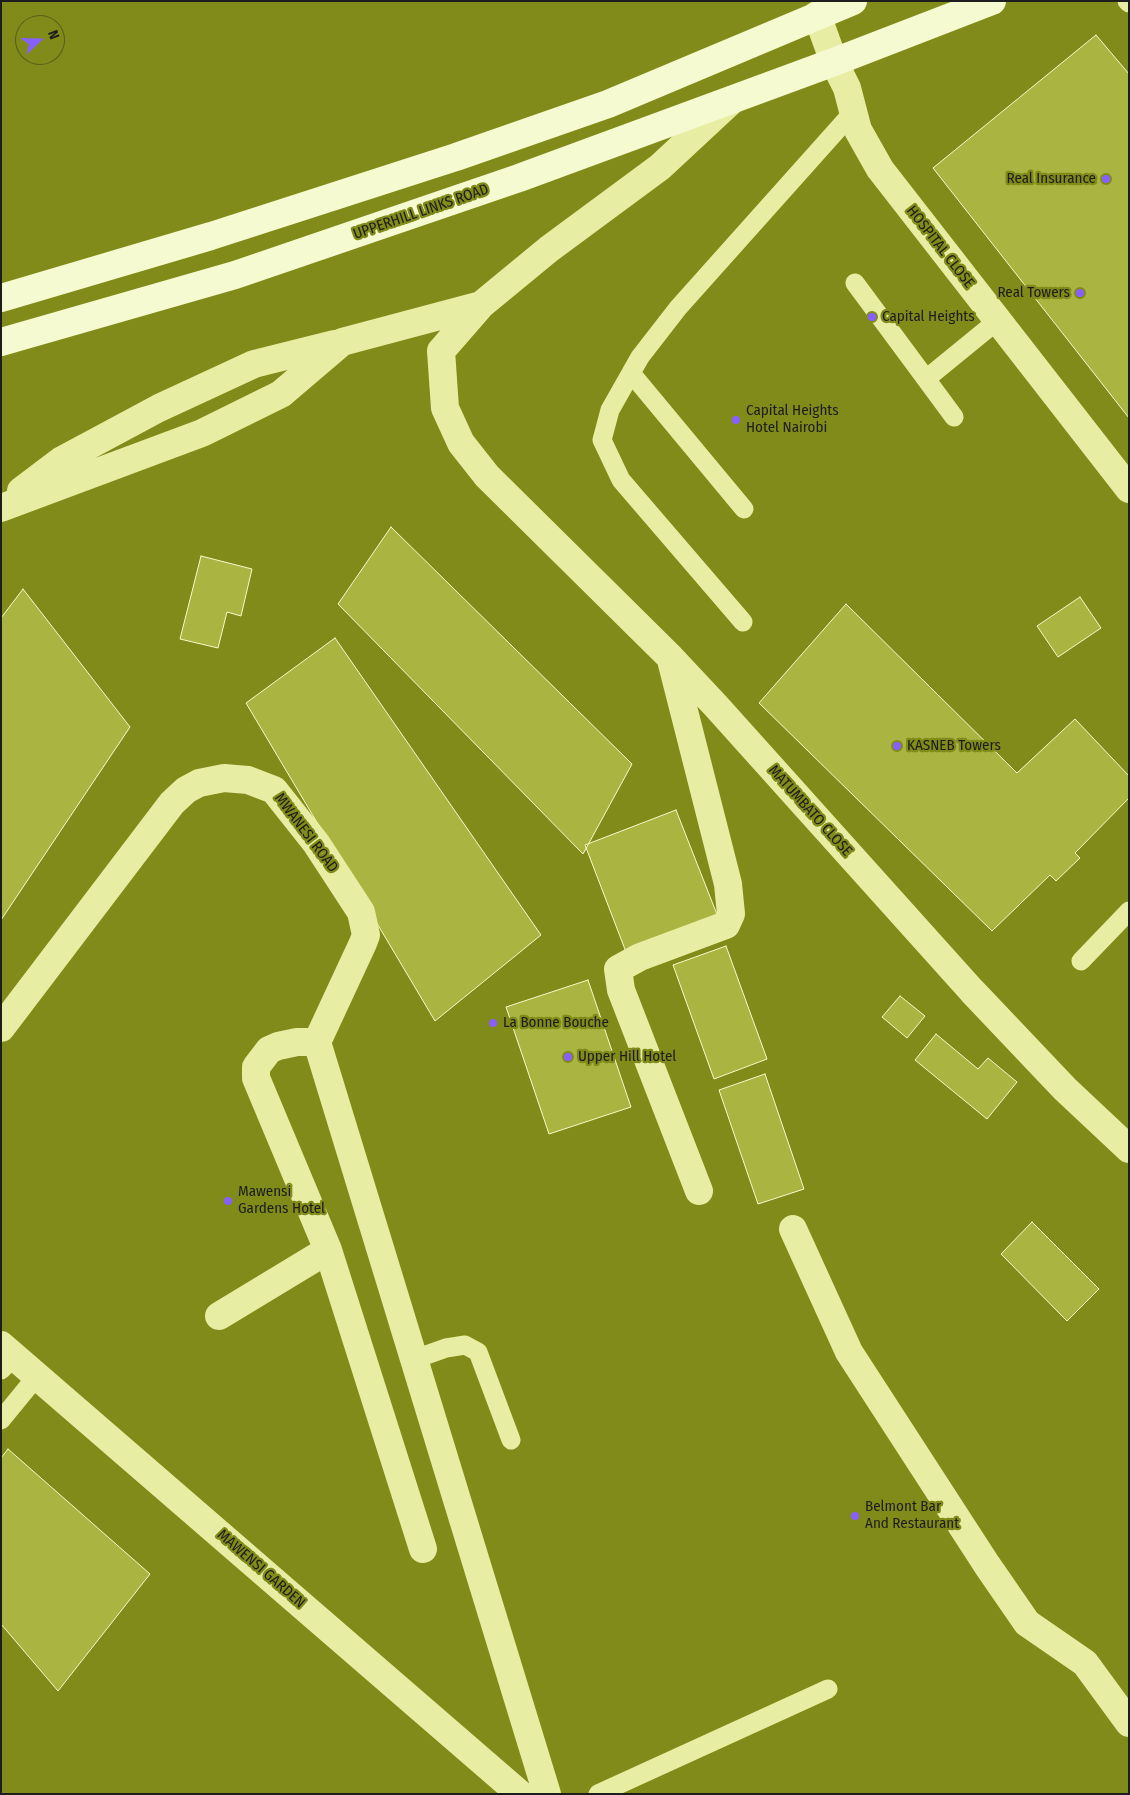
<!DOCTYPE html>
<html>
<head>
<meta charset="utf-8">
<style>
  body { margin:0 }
  #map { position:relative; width:1130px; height:1795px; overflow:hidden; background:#808b19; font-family:"Fira Sans Condensed",sans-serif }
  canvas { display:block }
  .frame { position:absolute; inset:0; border:2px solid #1d1d1d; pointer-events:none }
  .north { position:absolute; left:15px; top:15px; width:50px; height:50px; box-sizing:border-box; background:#808b19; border:1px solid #585f1b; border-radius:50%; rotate:69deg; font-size:14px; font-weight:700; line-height:20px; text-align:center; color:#1d1d1d }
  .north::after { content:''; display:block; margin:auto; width:18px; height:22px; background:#8860ff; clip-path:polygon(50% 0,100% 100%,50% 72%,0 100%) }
</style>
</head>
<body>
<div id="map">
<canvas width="1130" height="1795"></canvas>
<div class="frame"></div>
<div class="north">N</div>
</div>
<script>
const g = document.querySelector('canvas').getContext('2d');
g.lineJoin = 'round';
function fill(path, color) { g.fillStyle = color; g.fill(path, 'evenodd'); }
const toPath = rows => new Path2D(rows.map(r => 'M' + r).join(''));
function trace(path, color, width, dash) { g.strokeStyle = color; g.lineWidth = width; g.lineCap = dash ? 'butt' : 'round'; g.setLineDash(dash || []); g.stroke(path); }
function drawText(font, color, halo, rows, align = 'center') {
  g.font = font + ' "Fira Sans Condensed",sans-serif'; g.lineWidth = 4.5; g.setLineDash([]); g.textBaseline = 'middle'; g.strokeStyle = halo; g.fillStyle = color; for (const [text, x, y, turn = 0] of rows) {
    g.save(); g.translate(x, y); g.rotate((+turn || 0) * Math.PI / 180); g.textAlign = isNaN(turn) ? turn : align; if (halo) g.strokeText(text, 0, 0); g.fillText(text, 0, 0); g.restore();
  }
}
const building = toPath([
  [1096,35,1129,74,1129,418,933,168,1096,35],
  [391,527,632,764,583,854,338,604,391,527],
  [201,556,252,569,241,616,227,612,218,648,180,639,201,556],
  [23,589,130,727,1,920,1,618,23,589],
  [1080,597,1101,628,1058,657,1037,626,1080,597],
  [846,604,1017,773,1075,719,1129,776,1129,798,1075,853,1080,858,1056,881,1050,875,992,931,759,703,846,604],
  [335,638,541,935,435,1021,246,703,335,638],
  [676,810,718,917,626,952,585,845,676,810],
  [726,946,767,1059,714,1079,673,965,726,946],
  [588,980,631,1107,549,1134,506,1007,588,980],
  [900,996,925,1016,907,1038,882,1017,900,996],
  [936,1034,978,1069,988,1058,1017,1082,987,1119,915,1060,936,1034],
  [765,1074,804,1189,758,1204,719,1090,765,1074],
  [1032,1222,1099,1289,1067,1321,1001,1254,1032,1222],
  [8,1449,150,1574,58,1691,1,1624,1,1458,8,1449]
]);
fill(building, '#aab441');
trace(building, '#f6fac9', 1);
trace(toPath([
  [1127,1,1129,3],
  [855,283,926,379],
  [631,373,744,509],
  [954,417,926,379,997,321],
  [743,622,621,480,602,440,610,410,640,357,678,308,854,111],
  [1081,961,1129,911],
  [415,1359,446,1348,465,1345,478,1352,511,1440],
  [1,1370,15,1356],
  [1,1420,37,1376],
  [598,1794,828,1689]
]), '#e7eea3', 19);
trace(toPath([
  [817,15,834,62,847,88,858,130,880,169,1129,489],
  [732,100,660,167,549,249,481,305,441,351,445,408,461,443,487,476,671,658,716,706,972,991,1065,1089,1129,1149],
  [21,491,62,460,159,408,254,364,334,344],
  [1,508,202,433,281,394,342,342,481,305],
  [671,660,728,884,731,914,726,925,640,957,618,969,621,990,699,1191],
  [1,1028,172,803,186,790,199,783,224,778,248,780,274,790,316,843,361,912,366,935,363,943,317,1042],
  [317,1042,547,1794],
  [317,1042,297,1042,278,1046,269,1050,256,1067,256,1078,328,1250,423,1549],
  [793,1229,849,1352,987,1565,1027,1623,1085,1663,1129,1723],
  [219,1316,328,1250],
  [1,1345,520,1794]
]), '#e7eea3', 28);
trace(toPath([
  [1,298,211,236,456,157,608,104,853,1],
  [1,342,235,275,519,178,834,62,992,1]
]), '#f5fad0', 28);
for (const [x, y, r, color] of [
  [1106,179,5,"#8860ff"],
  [1080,293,5,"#8860ff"],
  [872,317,5,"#8860ff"],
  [736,420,5,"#8860ff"],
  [897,746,5,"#8860ff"],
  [493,1023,5,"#8860ff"],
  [568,1057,5,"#8860ff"],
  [228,1201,5,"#8860ff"],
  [855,1516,5,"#8860ff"]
]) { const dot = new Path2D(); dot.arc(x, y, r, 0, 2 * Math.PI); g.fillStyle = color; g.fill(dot); trace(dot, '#808b19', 2); }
drawText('15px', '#1d1d1d', '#808b19', [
  ["Real Insurance",1096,179,"right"],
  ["Real Towers",1070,293,"right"],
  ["Capital Heights",882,317],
  ["Capital Heights",746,411],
  ["Hotel Nairobi",746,428],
  ["KASNEB Towers",907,746],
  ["La Bonne Bouche",503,1023],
  ["Upper Hill Hotel",578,1057],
  ["Mawensi",238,1192],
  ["Gardens Hotel",238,1209],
  ["Belmont Bar",865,1507],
  ["And Restaurant",865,1524]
], 'left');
drawText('15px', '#1d1d1d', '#808b19', [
  ["UPPERHILL LINKS ROAD",421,212,-19],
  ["HOSPITAL CLOSE",940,247,52],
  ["MATUMBATO CLOSE",810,811,48],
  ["MWANESI ROAD",306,833,53],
  ["MAWENSI GARDEN",261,1569,41]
]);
</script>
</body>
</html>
